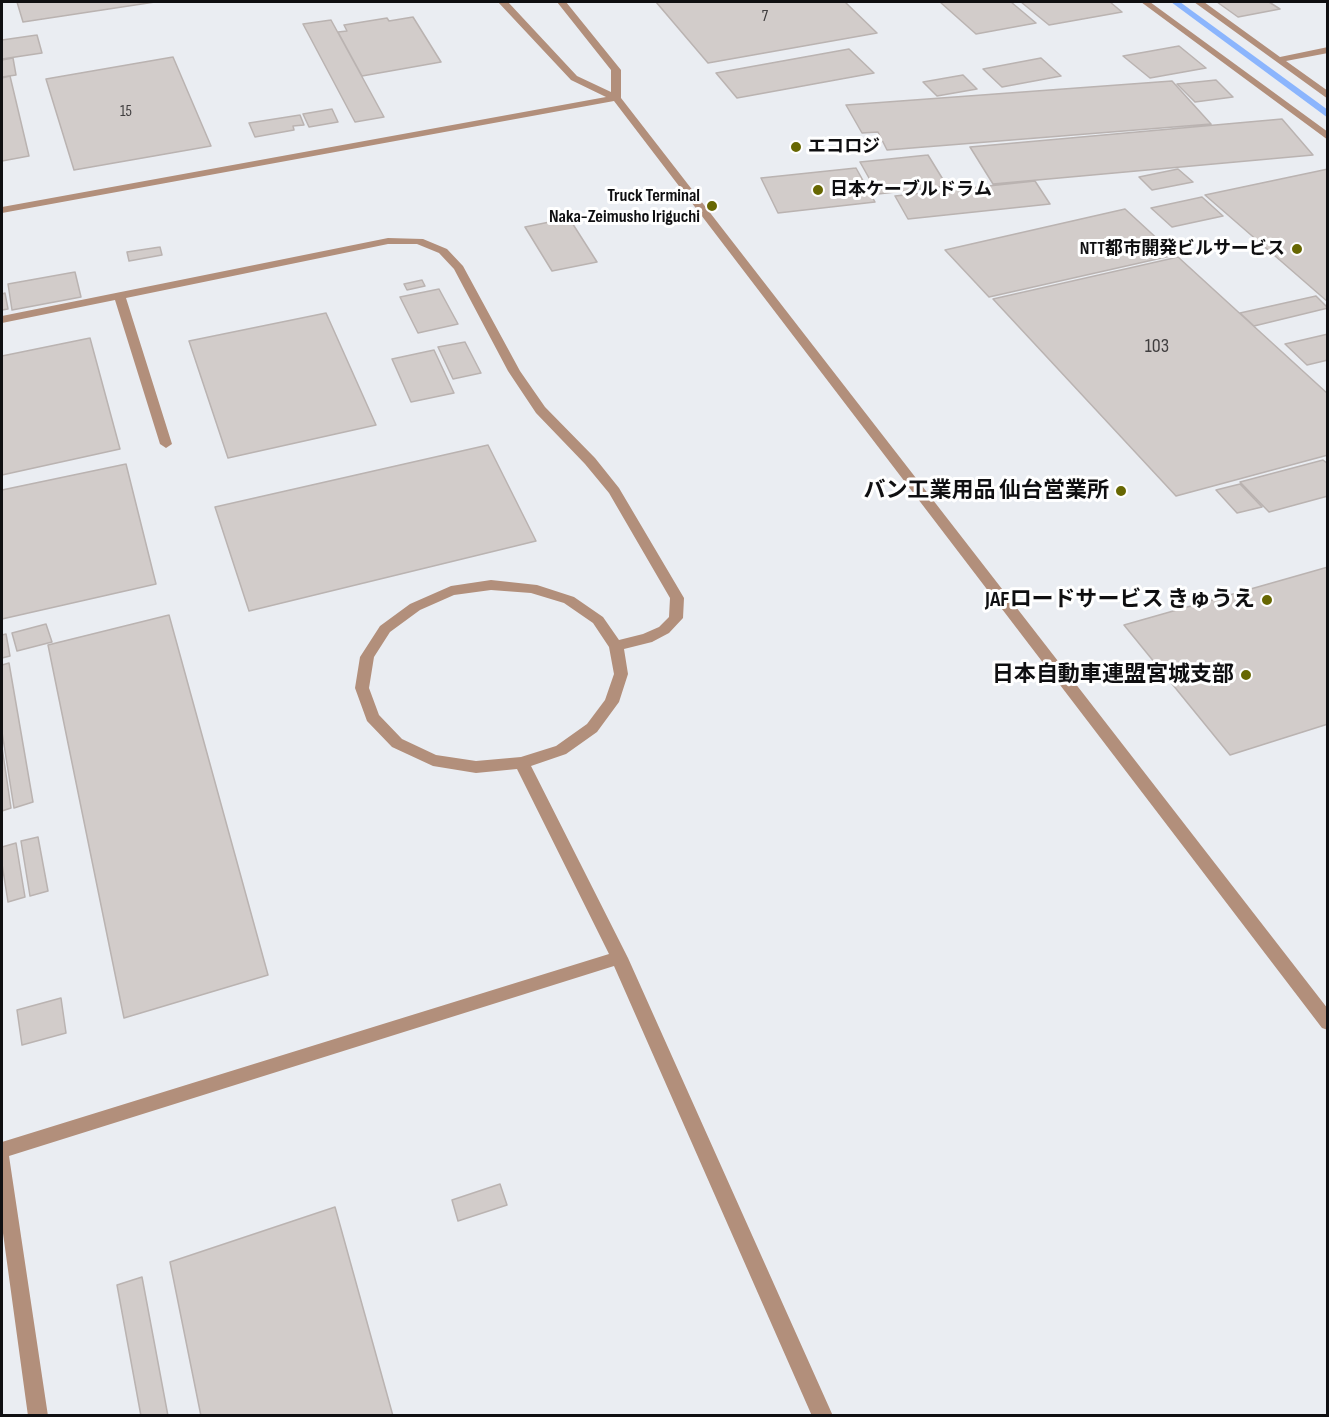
<!DOCTYPE html>
<html>
<head>
<meta charset="utf-8">
<style>
  body { margin:0 }
  #map { position:relative; width:1329px; height:1417px; overflow:hidden; background:#eaedf2; font-family:"Sofia Sans Condensed",sans-serif }
  canvas { display:block }
  .frame { position:absolute; inset:0; border:3px solid #0f0f11; pointer-events:none }
</style>
</head>
<body>
<div id="map">
<canvas width="1329" height="1417"></canvas>
<div class="frame"></div>
</div>
<script>
const g = document.querySelector('canvas').getContext('2d');
g.lineJoin = 'round';
const toPath = rows => new Path2D(rows.map(r => 'M' + r).join(''));
function fill(path, color) { g.fillStyle = color; g.fill(path, 'evenodd'); }
function trace(path, color, width, dash) { g.strokeStyle = color; g.lineWidth = width; g.lineCap = dash ? 'butt' : 'round'; g.setLineDash(dash || []); g.stroke(path); }
function drawText(font, color, halo, rows, align = 'center') {
  g.font = font + ' "Sofia Sans Condensed","Noto Sans JP",sans-serif'; g.lineWidth = 6; g.setLineDash([]); g.textBaseline = 'middle'; g.strokeStyle = halo; g.fillStyle = color; for (const [text, x, y, turn = 0] of rows) {
    g.save(); g.translate(x, y); g.rotate((+turn || 0) * Math.PI / 180); g.textAlign = isNaN(turn) ? turn : align; if (halo) g.strokeText(text, 0, 0); g.fillText(text, 0, 0); g.restore();
  }
}
fill(toPath([
  [1171,2,1180,2,1328,110,1328,118,1171,2]
]), '#8bb5fd');
const building = toPath([
  [17,2,155,2,23,22,17,2],
  [656,2,845,2,877,33,708,63,656,2],
  [940,2,1011,2,1036,23,976,34,940,2],
  [1021,2,1110,2,1122,12,1049,25,1021,2],
  [1217,2,1269,2,1280,9,1238,17,1217,2],
  [413,17,441,62,362,76,338,32,347,31,344,25,387,18,389,21,413,17],
  [331,20,384,117,355,122,303,24,331,20],
  [37,35,42,53,2,59,2,40,37,35],
  [1179,46,1206,68,1150,78,1123,56,1179,46],
  [849,49,874,73,737,98,716,73,849,49],
  [173,57,211,146,74,170,46,79,173,57],
  [13,58,16,75,2,77,2,60,13,58],
  [1041,58,1061,76,1002,87,983,69,1041,58],
  [963,75,977,89,937,96,923,82,963,75],
  [10,76,29,156,2,161,2,78,10,76],
  [1216,80,1233,97,1195,102,1177,84,1216,80],
  [1172,81,1211,124,887,150,878,132,862,133,846,105,1172,81],
  [332,109,338,122,309,127,303,114,332,109],
  [300,115,304,125,293,126,294,130,255,137,249,123,300,115],
  [1282,119,1313,155,993,184,970,147,1282,119],
  [928,155,947,186,878,194,860,162,928,155],
  [856,168,875,202,778,213,761,178,856,168],
  [1178,169,1193,182,1152,190,1139,177,1178,169],
  [1328,169,1328,302,1205,195,1328,169],
  [1035,181,1050,204,908,219,895,196,1035,181],
  [1202,197,1223,216,1172,227,1151,208,1202,197],
  [1125,209,1175,255,989,297,945,250,1125,209],
  [569,218,597,262,552,271,525,227,569,218],
  [160,247,162,255,129,261,127,252,160,247],
  [1178,257,1328,394,1328,455,1176,496,993,299,1178,257],
  [75,272,81,297,12,310,8,284,75,272],
  [422,280,425,286,407,290,404,284,422,280],
  [439,289,458,324,418,333,400,297,439,289],
  [5,293,8,309,2,310,2,294,5,293],
  [1316,296,1328,308,1254,326,1240,313,1316,296],
  [326,313,376,425,228,458,189,341,326,313],
  [1328,334,1328,360,1307,365,1285,344,1328,334],
  [90,338,120,449,2,475,2,356,90,338],
  [465,342,481,373,453,379,438,347,465,342],
  [434,350,454,393,411,402,392,359,434,350],
  [488,445,536,541,249,611,215,507,488,445],
  [1323,460,1328,464,1328,496,1269,512,1240,482,1323,460],
  [126,464,156,584,2,619,2,490,126,464],
  [1240,484,1262,507,1237,513,1216,490,1240,484],
  [1328,567,1328,724,1230,755,1124,625,1328,567],
  [169,615,268,975,124,1018,48,645,169,615],
  [46,624,52,642,17,651,12,633,46,624],
  [6,634,10,656,2,658,2,635,6,634],
  [9,663,33,802,14,808,2,732,2,665,9,663],
  [2,747,11,808,2,811,2,747],
  [38,837,48,891,30,896,21,841,38,837],
  [16,843,25,897,8,902,2,864,2,847,16,843],
  [61,998,66,1033,22,1045,17,1010,61,998],
  [500,1184,507,1205,458,1221,452,1200,500,1184],
  [335,1207,393,1416,201,1416,170,1262,335,1207],
  [142,1277,168,1416,141,1416,117,1285,142,1277]
]);
fill(building, '#d2ccca');
trace(building, '#bab3b1', 1.5);
fill(toPath([
  [388,238,423,239,447,249,463,266,520,371,545,407,595,458,619,488,684,598,683,618,669,633,652,642,624,649,628,674,619,702,597,732,566,754,531,766,628,958,833,1416,812,1416,614,966,9,1156,48,1416,28,1416,2,1226,2,1142,609,954,517,769,476,773,433,766,392,747,367,721,355,688,360,657,380,626,410,604,451,586,491,580,537,585,574,597,603,617,619,640,643,634,659,627,669,617,670,598,609,493,585,464,536,413,508,371,454,269,439,253,417,244,388,244,126,298,172,444,166,448,160,444,115,300,2,323,2,316,388,238],
  [491,590,531,593,564,603,593,623,609,647,614,674,605,700,587,724,556,746,521,757,476,761,436,755,402,739,379,715,369,688,374,657,390,632,420,610,454,595,491,590]
]), '#b28f7b');
fill(toPath([
  [1141,2,1150,2,1328,132,1328,140,1141,2],
  [1194,2,1204,2,1280,57,1328,47,1328,53,1286,61,1328,91,1328,99,1194,2]
]), '#b28f7b');
fill(toPath([
  [498,2,508,2,577,76,611,92,611,70,557,2,566,2,621,70,621,98,1328,1009,1328,1030,1322,1028,614,101,2,213,2,207,606,97,571,80,498,2]
]), '#b28f7b');
for (const [x, y, r, color] of [
  [796,147,6,"#676702"],
  [818,190,6,"#676702"],
  [712,206,6,"#676702"],
  [1297,249,6,"#676702"],
  [1121,491,6,"#676702"],
  [1267,600,6,"#676702"],
  [1246,675,6,"#676702"]
]) { const dot = new Path2D(); dot.arc(x, y, r, 0, 2 * Math.PI); g.fillStyle = color; g.fill(dot); trace(dot, '#fff', 2); }
drawText('16px', '#403e3f', null, [
  ["7",765,17],
  ["15",126,112]
]);
drawText('bold 18px', '#0f0f11', '#fff', [
  ["エコロジ",808,147],
  ["日本ケーブルドラム",830,190],
  ["Truck Terminal",700,196,"right"],
  ["Naka-Zeimusho Iriguchi",700,217,"right"],
  ["NTT都市開発ビルサービス",1285,249,"right"]
], 'left');
drawText('20px', '#403e3f', null, [
  ["103",1157,347]
]);
drawText('bold 22px', '#0f0f11', '#fff', [
  ["バン工業用品 仙台営業所",1109,491],
  ["JAFロードサービス きゅうえ",1255,600],
  ["日本自動車連盟宮城支部",1234,675]
], 'right');
</script>
</body>
</html>
